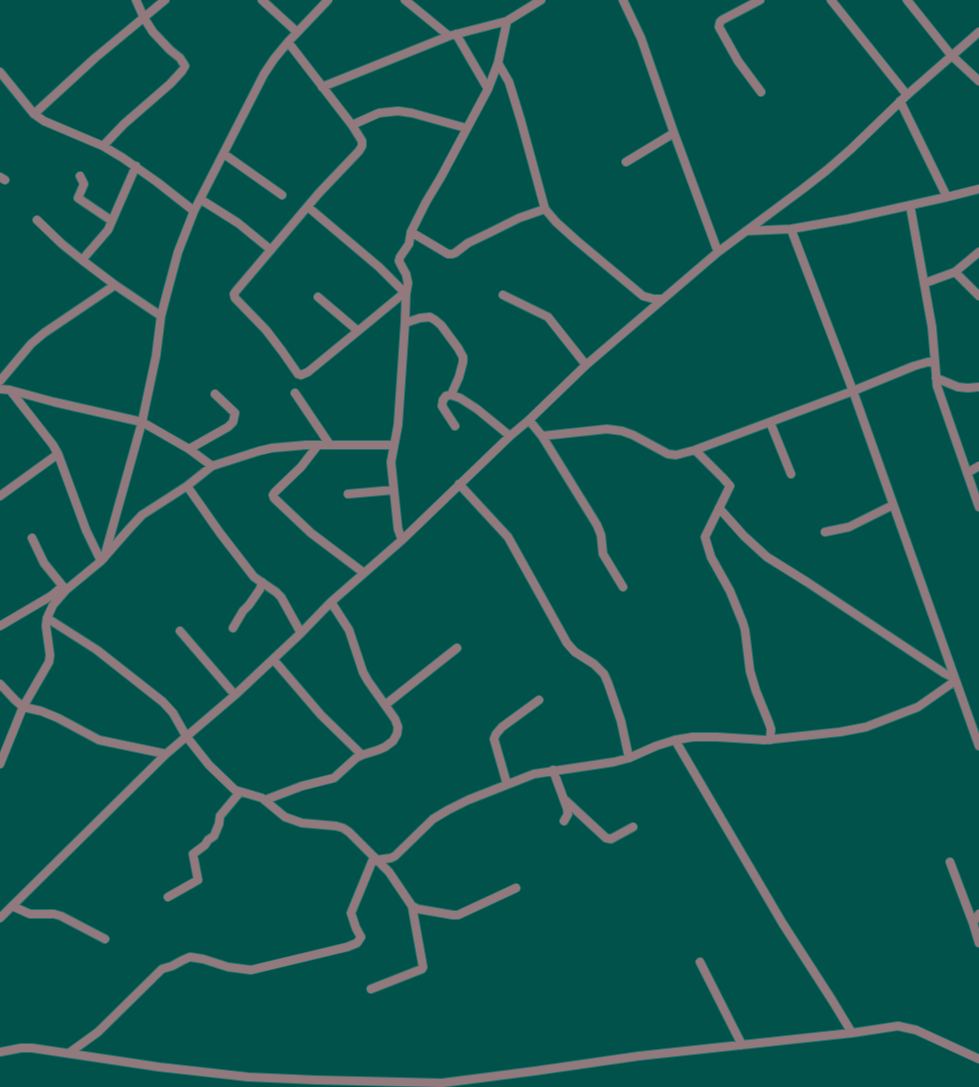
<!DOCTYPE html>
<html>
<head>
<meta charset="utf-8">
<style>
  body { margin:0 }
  canvas { display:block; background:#00524a }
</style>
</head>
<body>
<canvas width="979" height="1087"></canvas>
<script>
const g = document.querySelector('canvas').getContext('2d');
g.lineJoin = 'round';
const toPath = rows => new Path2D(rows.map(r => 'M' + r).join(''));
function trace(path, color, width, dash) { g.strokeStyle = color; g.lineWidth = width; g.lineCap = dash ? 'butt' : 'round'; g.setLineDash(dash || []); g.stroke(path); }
const minor = toPath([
  [262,0,297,32],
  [405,0,449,36],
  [623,0,641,38,674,133,718,252],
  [760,0,722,20,720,22,719,27,738,61,761,92],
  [831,0,907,95],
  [907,0,951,55,979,81],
  [456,34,488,89],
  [288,42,352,125,362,141,362,146,359,151,319,193,236,291,234,294,235,298,266,330,282,351,298,374,301,375,308,372,358,331],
  [498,63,509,82,521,121,545,209,556,222,576,240,643,296,654,299,662,299],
  [0,72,34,114,44,121,103,146,123,158,157,182,194,211],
  [322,87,449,36,507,21,541,0],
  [900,101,947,197],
  [34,114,95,58,165,0],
  [352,125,379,113,398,111,412,113,466,128],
  [103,146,124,124,170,84,182,71,185,66,180,58,170,50,153,32,144,18,136,0],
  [224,154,282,195],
  [626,162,674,133],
  [80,176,84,184,78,198,112,221],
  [0,177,5,180],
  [200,199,238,223,271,250],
  [910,205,932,327,937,386,979,507],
  [308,207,379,267,406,294],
  [37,220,62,244,82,260,115,285,161,316],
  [791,229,853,391,979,746],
  [746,231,791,229,848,219,947,197,979,189],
  [411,232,448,254,452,254,455,253,468,243,489,233,519,218,545,209],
  [82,260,108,230,136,166],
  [955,272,979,252],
  [925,283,955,272,979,296],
  [503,295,548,317,586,365],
  [318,297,358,331,404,293],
  [405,323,420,318,430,317,435,320,441,325,458,348,463,357,463,362,459,377,451,395],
  [936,378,958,387,968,388,979,387],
  [0,381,31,344,44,333,115,285],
  [0,389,10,390,54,402,142,422,189,449,212,466],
  [10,390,53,445,58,454,86,530,101,561],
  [295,393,330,445],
  [529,420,542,436,607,429,622,431,633,435,668,454,676,455,695,450,853,391,914,366,928,362,935,363],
  [770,422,791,474],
  [455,426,442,406,443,400,446,396,451,395,460,398,477,409,510,436],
  [542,436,597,525,601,535,603,554,623,587],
  [318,445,301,467,275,492,273,495,274,498,311,533,364,573],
  [189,449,228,427,233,422,235,413,215,394],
  [695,450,723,478,730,486,705,537,711,557,730,591,743,623,745,630,750,671,756,691,769,723,771,729,770,740],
  [967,473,979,466],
  [459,484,508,537,567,643,575,652,594,664,604,674,608,683,621,721,629,758],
  [187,486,220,533,254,577,276,592,281,597,301,633],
  [348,494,393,490],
  [0,496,58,454],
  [719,508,744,536,767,557,807,582,944,673,954,678],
  [825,532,849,527,893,505],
  [32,538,44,563,65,589],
  [402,540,398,529,391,462,398,425,405,323,406,294,408,283,406,274,401,265,399,261,400,257,409,244,411,232,426,202,441,177,488,89,498,63,507,21],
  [104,558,142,422,156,356,161,316,167,293,178,252,194,211,264,74,274,59,288,42,328,0],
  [47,618,97,650,163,702,173,713,186,736,209,765,235,790,262,798,285,817,302,823,336,826,343,828,349,832,389,872,412,906,418,909,453,915,458,915,516,888],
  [0,626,51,596,63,586],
  [233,628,243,611,249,605,260,589,262,582],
  [180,631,235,695],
  [273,659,321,715,362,755],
  [0,684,15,700,23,707,41,711,58,718,99,740,166,754],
  [385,705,457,648],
  [675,740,783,924,832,1000,852,1033],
  [0,764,23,707,49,662,50,655,46,626,47,618,53,605,66,590,101,561,129,529,142,515,187,486,212,466,259,451,272,448,306,445,394,445],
  [553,770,567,808,568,814,564,821],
  [507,784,494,739,496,734,502,727,539,700],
  [265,800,302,786,334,778,356,758,362,755,378,750,385,747,393,741,397,734,398,727,395,719,368,681,363,672,349,630,331,602],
  [565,800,606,838,611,839,633,827],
  [377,860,391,858,395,856,433,819,448,810,468,800,534,774,614,762,629,758,656,746,675,740,693,737,717,737,765,740,840,732,866,727,918,707,955,681],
  [950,862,973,923],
  [168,897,198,880,193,854,205,845,208,840,214,836,219,824,220,816,240,792],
  [12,906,30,914,54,914,61,916,105,939],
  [979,914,973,923,979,943],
  [0,918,166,754,235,695,301,633,331,602,402,540,510,436,529,420,586,365,718,252,804,188,827,170,851,149,907,95,979,32],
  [700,962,742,1045],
  [371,989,422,969,423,967,412,906],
  [0,1052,21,1048,32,1048,159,1067,248,1077,316,1080,442,1083,535,1071,639,1056,852,1033,898,1026,916,1030,979,1059],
  [69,1053,98,1032,162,969,172,966,183,960,190,957,203,959,228,967,251,970,347,947,357,943,361,937,356,928,351,913,374,857]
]);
trace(minor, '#2a726b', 10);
trace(minor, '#91797d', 8);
</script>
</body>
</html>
